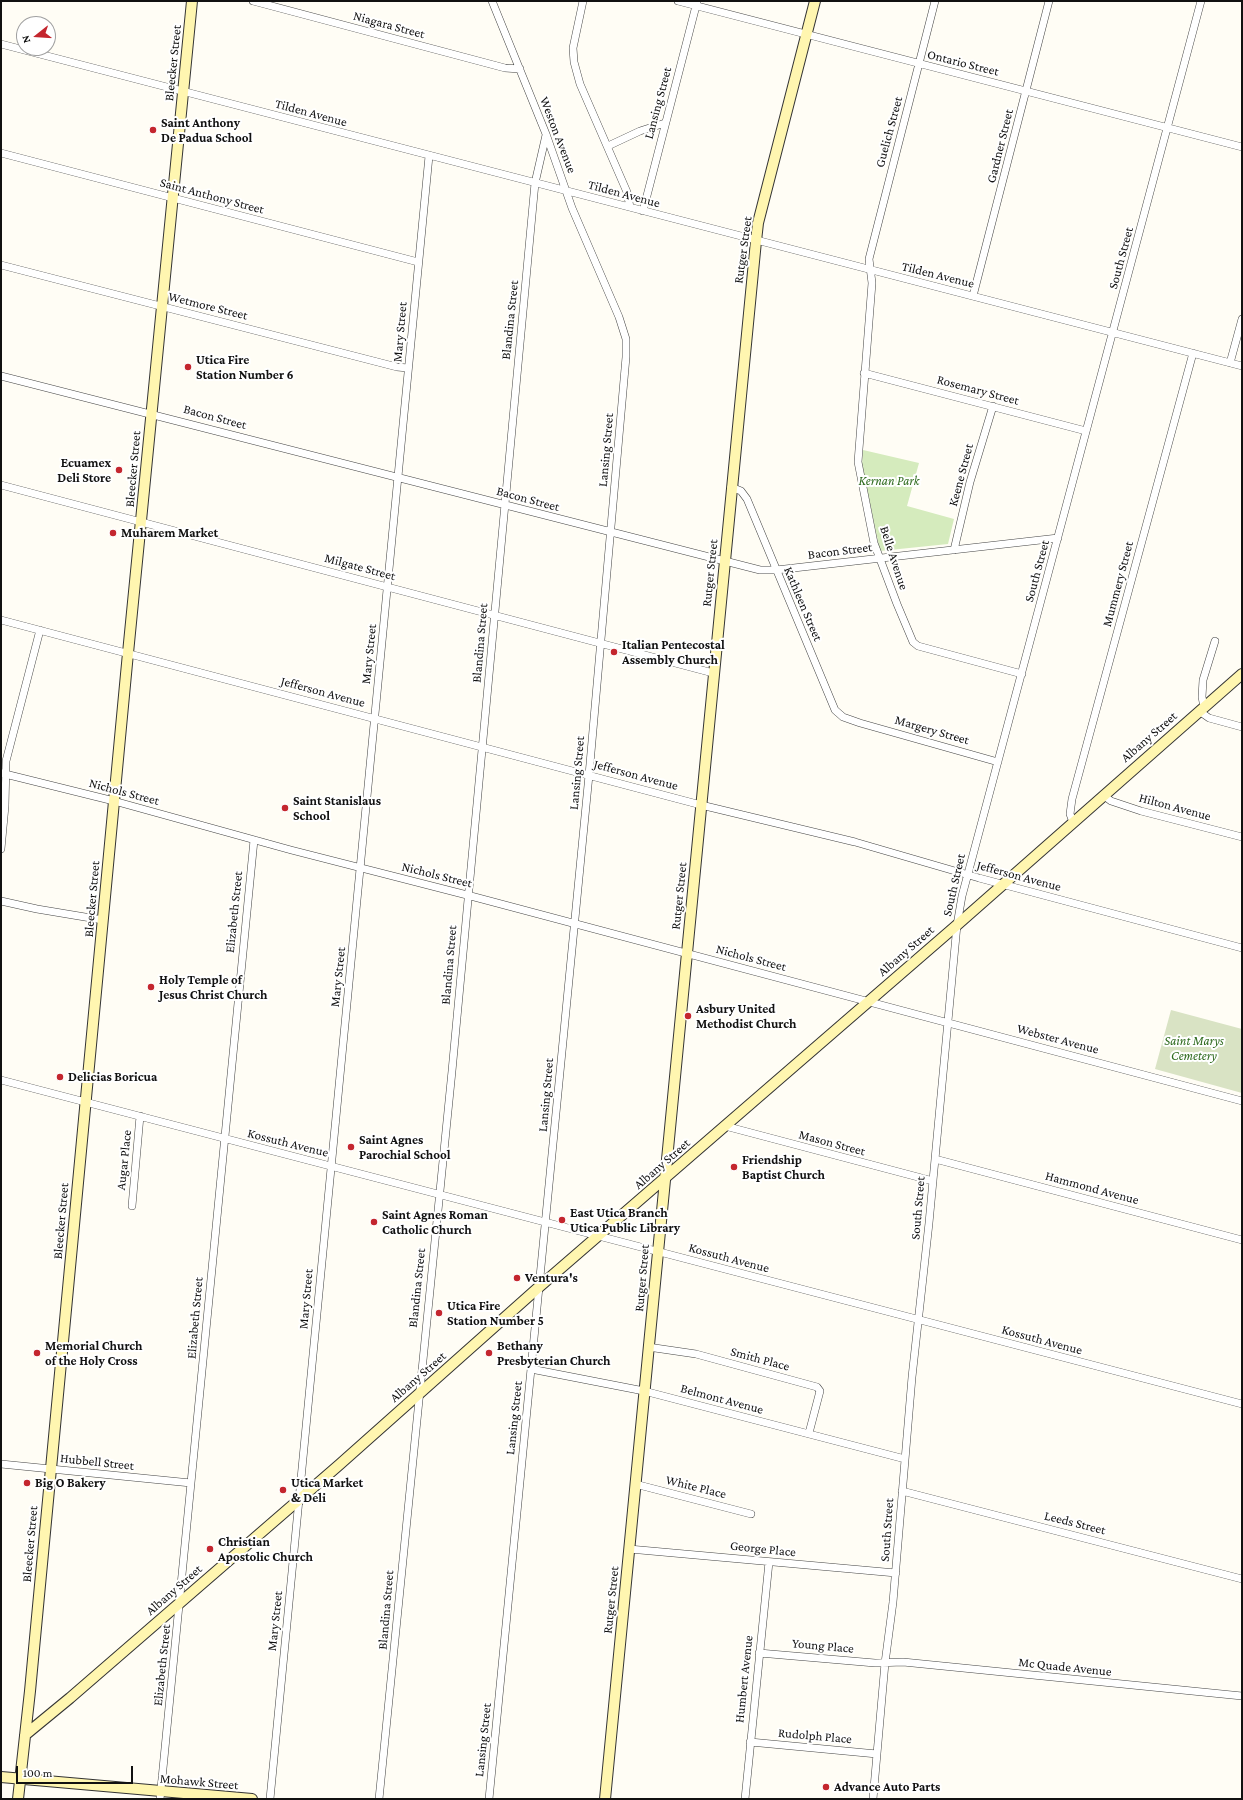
<!DOCTYPE html>
<html>
<head>
<meta charset="utf-8">
<style>
  body { margin:0 }
  #map { position:relative; width:1243px; height:1800px; overflow:hidden; background:#fffdf5; font-family:"Crimson Pro",serif }
  canvas { display:block }
  .frame { position:absolute; inset:0; border:2px solid #111; pointer-events:none }
  .north { position:absolute; left:16px; top:16px; width:40px; height:40px; box-sizing:border-box; background:#fff; border:1px solid #a0a0a0; border-radius:50%; rotate:253deg; font-size:11px; font-weight:700; line-height:16px; text-align:center; color:#111 }
  .north::after { content:''; display:block; margin:auto; width:14px; height:18px; background:#c4262e; clip-path:polygon(50% 0,100% 100%,50% 72%,0 100%) }
  .scale { position:absolute; left:16px; top:1766px; width:117px; height:18px; box-sizing:border-box; border:2px solid #111; border-top:0; padding-left:5px; font-size:12px; line-height:14px; white-space:nowrap; color:#111; -webkit-text-stroke:3px #fff; paint-order:stroke }
</style>
</head>
<body>
<div id="map">
<canvas width="1243" height="1800"></canvas>
<div class="frame"></div>
<div class="north">N</div>
<div class="scale">100 m</div>
</div>
<script>
const g = document.querySelector('canvas').getContext('2d');
g.lineJoin = 'round';
function fill(path, color) { g.fillStyle = color; g.fill(path, 'evenodd'); }
const toPath = rows => new Path2D(rows.map(r => 'M' + r).join(''));
function trace(path, color, width, dash) { g.strokeStyle = color; g.lineWidth = width; g.lineCap = dash ? 'butt' : 'round'; g.setLineDash(dash || []); g.stroke(path); }
function drawText(font, color, halo, rows, align = 'center') {
  g.font = font + ' "Crimson Pro",serif'; g.lineWidth = 4; g.setLineDash([]); g.textBaseline = 'middle'; g.strokeStyle = halo; g.fillStyle = color; for (const [text, x, y, turn = 0] of rows) {
    g.save(); g.translate(x, y); g.rotate((+turn || 0) * Math.PI / 180); g.textAlign = isNaN(turn) ? turn : align; if (halo) g.strokeText(text, 0, 0); g.fillText(text, 0, 0); g.restore();
  }
}
fill(toPath([
  [863,450,919,463,907,506,954,519,948,544,880,551,862,466]
]), '#d5ebbd');
fill(toPath([
  [1171,1010,1242,1029,1242,1093,1155,1069]
]), '#d9e3c4');
const street = toPath([
  [253,1,505,68,520,69],
  [583,1,573,48,574,62,580,84,627,192,630,207],
  [678,1,1242,147],
  [935,1,869,259,872,283,858,462,874,543,897,604,913,642,918,646,1022,674],
  [1,44,1242,366],
  [608,146,640,131,665,123],
  [1,153,418,262],
  [643,211,697,2],
  [1,265,397,367,408,368],
  [973,296,1049,1],
  [1230,363,1242,319],
  [864,373,1086,431],
  [1,376,760,570,776,570,1058,538],
  [1,485,713,673],
  [731,487,741,491,747,499,835,710,843,717,860,723,998,762],
  [954,550,970,482,993,406],
  [1,620,701,805,855,842,979,878,1242,948],
  [1204,707,1202,697,1203,680,1215,641],
  [1199,711,1209,718,1242,727],
  [1,773,114,801,291,850,467,895,1242,1101],
  [1103,795,1111,801,1141,811,1242,837],
  [1073,822,1070,814,1072,799,1193,353],
  [1,849,5,806,6,761,40,630],
  [1,901,37,909,103,920],
  [1,1080,1242,1404],
  [725,1126,933,1181],
  [935,1159,1242,1240],
  [132,1206,140,1116],
  [648,1347,696,1354,817,1387,820,1391,809,1433],
  [531,1369,644,1391,905,1459],
  [1,1464,191,1483],
  [635,1484,751,1514],
  [902,1491,1242,1579],
  [629,1549,896,1573],
  [759,1653,875,1663,903,1662,1242,1696],
  [750,1742,877,1754],
  [160,1799,254,840],
  [270,1799,429,156],
  [379,1799,452,1071,535,183,546,135],
  [489,1799,589,775,626,357,626,339,619,317,572,208,546,134,492,1],
  [745,1799,769,1562],
  [873,1799,885,1663,893,1602,912,1377,929,1223,957,925,962,896,1201,1]
]);
const secondary = toPath([
  [25,1735,70,1698,339,1465,539,1287,957,925,1242,674],
  [1,1777,252,1799],
  [18,1799,30,1691,128,653,192,1],
  [605,1799,756,241,758,223,815,1]
]);
trace(street, '#444', 8);
trace(secondary, '#333', 12);
trace(street, '#fff', 7);
trace(secondary, '#fff6b0', 10);
for (const [x, y, r, color] of [
  [153,130,4,"#c4262e"],
  [188,367,4,"#c4262e"],
  [119,470,4,"#c4262e"],
  [113,533,4,"#c4262e"],
  [614,652,4,"#c4262e"],
  [285,808,4,"#c4262e"],
  [151,987,4,"#c4262e"],
  [688,1016,4,"#c4262e"],
  [60,1077,4,"#c4262e"],
  [351,1147,4,"#c4262e"],
  [734,1167,4,"#c4262e"],
  [562,1220,4,"#c4262e"],
  [374,1222,4,"#c4262e"],
  [517,1278,4,"#c4262e"],
  [439,1313,4,"#c4262e"],
  [37,1353,4,"#c4262e"],
  [489,1353,4,"#c4262e"],
  [27,1483,4,"#c4262e"],
  [283,1490,4,"#c4262e"],
  [210,1549,4,"#c4262e"],
  [826,1787,4,"#c4262e"]
]) { const dot = new Path2D(); dot.arc(x, y, r, 0, 2 * Math.PI); g.fillStyle = color; g.fill(dot); trace(dot, '#fff', 1.5); }
drawText('13px', '#111', '#fff', [
  ["Niagara Street",389,25,15],
  ["Bleecker Street",173,63,-84],
  ["Ontario Street",963,63,14],
  ["Lansing Street",658,103,-75],
  ["Tilden Avenue",311,113,15],
  ["Guelich Street",889,132,-75],
  ["Weston Avenue",558,135,69],
  ["Gardner Street",1000,146,-76],
  ["Tilden Avenue",624,194,15],
  ["Saint Anthony Street",212,196,15],
  ["Rutger Street",743,250,-82],
  ["South Street",1121,258,-75],
  ["Tilden Avenue",938,275,14],
  ["Wetmore Street",208,306,14],
  ["Blandina Street",510,320,-84],
  ["Mary Street",400,332,-85],
  ["Rosemary Street",978,390,15],
  ["Bacon Street",215,417,15],
  ["Lansing Street",606,450,-85],
  ["Bleecker Street",133,469,-85],
  ["Keene Street",961,475,-75],
  ["Bacon Street",528,499,15],
  ["Bacon Street",840,551,-7],
  ["Belle Avenue",894,558,72],
  ["Milgate Street",360,567,15],
  ["South Street",1037,571,-75],
  ["Rutger Street",710,573,-84],
  ["Mummery Street",1118,584,-75],
  ["Kathleen Street",803,604,67],
  ["Blandina Street",480,643,-85],
  ["Mary Street",369,654,-84],
  ["Jefferson Avenue",323,692,15],
  ["Margery Street",932,730,16],
  ["Albany Street",1149,737,-41],
  ["Lansing Street",577,773,-85],
  ["Jefferson Avenue",636,775,15],
  ["Nichols Street",124,792,15],
  ["Hilton Avenue",1175,807,15],
  ["Nichols Street",437,875,14],
  ["Jefferson Avenue",1019,876,15],
  ["South Street",954,885,-77],
  ["Rutger Street",679,896,-84],
  ["Bleecker Street",92,899,-85],
  ["Elizabeth Street",234,912,-84],
  ["Albany Street",906,951,-41],
  ["Nichols Street",751,958,15],
  ["Blandina Street",449,965,-85],
  ["Mary Street",338,977,-84],
  ["Webster Avenue",1058,1039,15],
  ["Lansing Street",546,1095,-85],
  ["Kossuth Avenue",288,1143,14],
  ["Mason Street",832,1143,15],
  ["Augar Place",124,1160,-84],
  ["Albany Street",662,1164,-41],
  ["Hammond Avenue",1092,1188,15],
  ["South Street",918,1208,-85],
  ["Bleecker Street",61,1221,-85],
  ["Kossuth Avenue",729,1258,15],
  ["Rutger Street",642,1278,-85],
  ["Blandina Street",417,1288,-84],
  ["Mary Street",306,1299,-85],
  ["Elizabeth Street",195,1318,-85],
  ["Kossuth Avenue",1042,1340,15],
  ["Smith Place",760,1359,15],
  ["Albany Street",418,1377,-41],
  ["Belmont Avenue",722,1399,15],
  ["Lansing Street",514,1418,-84],
  ["Hubbell Street",97,1462,6],
  ["White Place",696,1487,14],
  ["Leeds Street",1075,1523,14],
  ["South Street",887,1530,-86],
  ["Bleecker Street",30,1544,-85],
  ["George Place",763,1549,6],
  ["Albany Street",174,1590,-41],
  ["Rutger Street",611,1600,-84],
  ["Blandina Street",386,1610,-85],
  ["Mary Street",275,1621,-84],
  ["Young Place",823,1646,5],
  ["Elizabeth Street",162,1665,-84],
  ["Mc Quade Avenue",1065,1667,6],
  ["Humbert Avenue",744,1679,-84],
  ["Rudolph Place",815,1736,5],
  ["Lansing Street",483,1740,-84],
  ["Mohawk Street",199,1782,5]
]);
drawText('bold 13px', '#111', '#fff', [
  ["Saint Anthony",161,123],
  ["De Padua School",161,138],
  ["Utica Fire",196,360],
  ["Station Number 6",196,375],
  ["Ecuamex",111,463,"right"],
  ["Deli Store",111,478,"right"],
  ["Muharem Market",121,533],
  ["Italian Pentecostal",622,645],
  ["Assembly Church",622,660],
  ["Saint Stanislaus",293,801],
  ["School",293,816],
  ["Holy Temple of",159,980],
  ["Jesus Christ Church",159,995],
  ["Asbury United",696,1009],
  ["Methodist Church",696,1024],
  ["Delicias Boricua",68,1077],
  ["Saint Agnes",359,1140],
  ["Parochial School",359,1155],
  ["Friendship",742,1160],
  ["Baptist Church",742,1175],
  ["East Utica Branch",570,1213],
  ["Utica Public Library",570,1228],
  ["Saint Agnes Roman",382,1215],
  ["Catholic Church",382,1230],
  ["Ventura's",525,1278],
  ["Utica Fire",447,1306],
  ["Station Number 5",447,1321],
  ["Memorial Church",45,1346],
  ["of the Holy Cross",45,1361],
  ["Bethany",497,1346],
  ["Presbyterian Church",497,1361],
  ["Big O Bakery",35,1483],
  ["Utica Market",291,1483],
  ["& Deli",291,1498],
  ["Christian",218,1542],
  ["Apostolic Church",218,1557],
  ["Advance Auto Parts",834,1787]
], 'left');
drawText('italic 13px', '#2f6b1f', '#fff', [
  ["Kernan Park",889,481],
  ["Saint Marys",1194,1041],
  ["Cemetery",1194,1056]
]);
</script>
</body>
</html>
